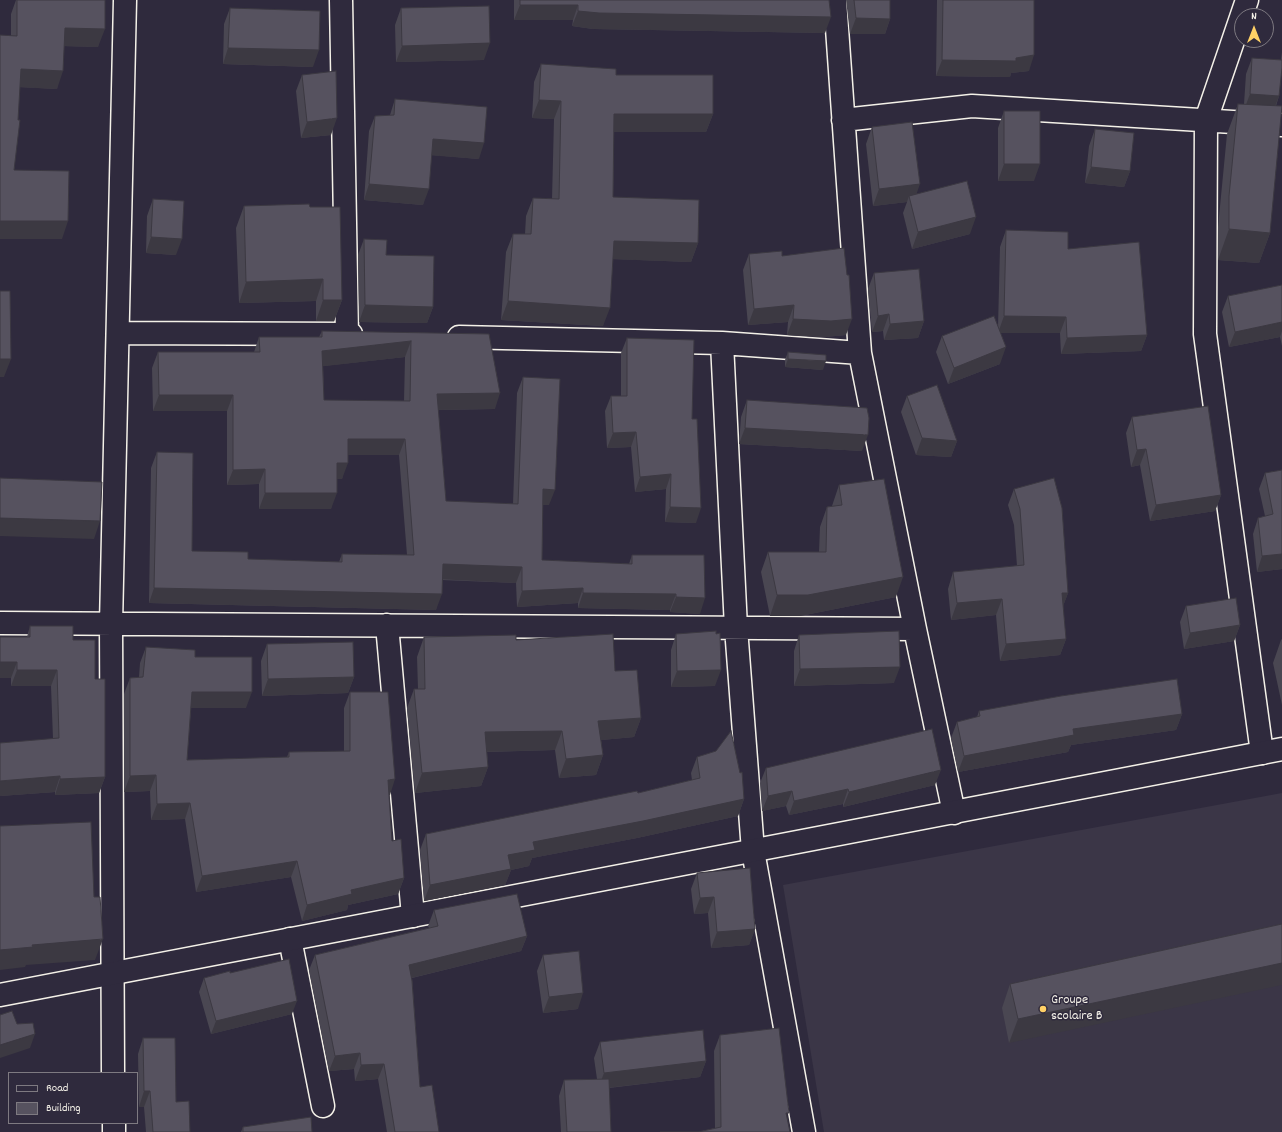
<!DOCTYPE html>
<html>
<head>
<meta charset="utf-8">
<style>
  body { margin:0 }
  #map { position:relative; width:1282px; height:1132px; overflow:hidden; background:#2f2a3d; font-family:Dekko,sans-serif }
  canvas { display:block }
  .legend { position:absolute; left:8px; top:1072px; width:130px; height:52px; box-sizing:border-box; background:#2f2a3d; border:1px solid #7e7a81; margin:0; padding:5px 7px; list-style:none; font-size:12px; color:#f4f1e8 }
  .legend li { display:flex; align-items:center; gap:8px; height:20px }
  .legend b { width:20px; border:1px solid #7e7a81 }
  .north { position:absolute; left:1234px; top:8px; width:40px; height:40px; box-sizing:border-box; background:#2f2a3d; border:1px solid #7e7a81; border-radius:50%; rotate:0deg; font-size:11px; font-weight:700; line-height:16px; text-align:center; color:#f4f1e8 }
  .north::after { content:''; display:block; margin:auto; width:14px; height:18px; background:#ffd166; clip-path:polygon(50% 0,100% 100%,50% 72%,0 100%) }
</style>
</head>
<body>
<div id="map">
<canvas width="1282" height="1132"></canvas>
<ul class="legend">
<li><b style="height:5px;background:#2f2a3d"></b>Road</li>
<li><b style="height:11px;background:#56525f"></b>Building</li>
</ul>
<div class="north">N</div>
</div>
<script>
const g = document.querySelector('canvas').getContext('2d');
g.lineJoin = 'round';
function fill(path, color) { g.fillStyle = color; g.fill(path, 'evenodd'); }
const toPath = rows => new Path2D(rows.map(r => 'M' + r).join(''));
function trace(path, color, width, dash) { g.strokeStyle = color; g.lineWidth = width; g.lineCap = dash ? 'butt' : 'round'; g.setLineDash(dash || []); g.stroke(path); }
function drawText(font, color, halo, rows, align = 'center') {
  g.font = font + ' Dekko,sans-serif'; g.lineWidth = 3; g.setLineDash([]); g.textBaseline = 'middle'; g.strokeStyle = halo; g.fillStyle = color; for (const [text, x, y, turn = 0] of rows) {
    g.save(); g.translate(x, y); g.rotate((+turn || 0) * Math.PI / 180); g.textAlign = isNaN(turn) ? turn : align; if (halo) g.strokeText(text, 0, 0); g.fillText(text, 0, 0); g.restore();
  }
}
fill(toPath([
  [1282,793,1282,1132,824,1132,783,885]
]), '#3b3647');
const minor = toPath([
  [341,0,347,334],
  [835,0,860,353,915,629,954,813],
  [1247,0,1206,120,1205,334,1262,753],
  [843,120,972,106,1282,125],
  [118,333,351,334],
  [459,337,722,343,860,353],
  [722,343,736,628,753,851,804,1132],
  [0,623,915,629],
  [387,625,413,916],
  [290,939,323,1106],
  [113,1073,111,624,125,0],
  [114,1123,114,1132]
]);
const tertiary = toPath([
  [0,995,1282,749]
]);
trace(minor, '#f4f1e8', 25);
trace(tertiary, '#f4f1e8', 25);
trace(minor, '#2f2a3d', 22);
trace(tertiary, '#2f2a3d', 22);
fill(toPath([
  [16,0,105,0,98,47,64,46,57,89,20,87,14,170,62,239,0,239,11,35,11,14],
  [514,0,829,0,825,33,593,29,572,26,573,20,514,20],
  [846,0,890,0,890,19,885,34,850,34],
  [937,0,1034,0,1029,71,1011,73,1010,77,936,76],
  [230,8,313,67,223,64,224,24],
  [401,8,484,60,396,62,395,25],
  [1282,52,1282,68,1279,96,1276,106,1270,233,1259,263,1218,260,1218,227,1227,134,1238,104,1244,104,1246,74,1252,58,1281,60],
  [541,64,616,75,713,114,706,132,614,132,613,197,698,243,691,262,613,259,603,326,501,320,506,252,513,234,525,234,526,216,533,198,552,199,554,119,532,118,534,82],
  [302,75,331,135,301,138,296,91],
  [395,99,479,159,432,155,423,205,364,200,369,131,375,116,390,115],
  [1004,111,1034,181,998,181,998,128],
  [872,127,917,194,970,234,912,249,903,213,907,202,873,206,866,144],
  [1095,129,1130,171,1124,187,1085,183,1089,146],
  [153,199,176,255,146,253,147,216],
  [244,206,310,207,342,300,334,321,316,321,316,301,239,303,236,228],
  [1006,230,1068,249,1147,335,1141,351,1061,354,1060,333,1001,333,1000,364,948,384,936,352,942,336,998,327,1000,247],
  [364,239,433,307,427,323,359,322,358,255],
  [749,254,782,256,846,335,825,337,787,335,788,322,748,325,743,270],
  [874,273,924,321,918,338,884,340,883,331,872,332,868,289],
  [1282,285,1282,346,1280,337,1229,347,1222,312,1228,296],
  [322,331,489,334,495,409,438,410,446,501,513,504,517,393,523,377,549,505,543,505,542,560,629,564,632,555,700,614,670,612,670,610,578,608,578,603,517,607,516,583,442,580,436,610,149,603,151,468,157,452,192,551,248,559,339,562,342,554,407,555,399,455,348,455,342,479,337,479,331,509,259,509,259,484,227,485,227,411,153,411,152,368,158,352,254,352,259,337,319,337],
  [405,357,404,401,324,400,323,366],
  [627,338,692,419,696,523,665,522,666,489,635,492,631,447,607,448,605,411,611,396,621,396,621,353],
  [788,352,823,370,785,367,785,360],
  [907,396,957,441,951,457,916,455,901,412],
  [747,400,862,451,739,444,741,417],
  [1132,417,1221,495,1215,511,1150,521,1140,465,1131,467,1126,433],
  [1282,470,1282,569,1257,572,1253,534,1258,518,1265,516,1259,489,1265,473],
  [839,485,896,597,800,616,770,616,761,572,768,552,819,552,820,527,827,507,832,506],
  [1014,489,1068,593,1063,606,1066,639,1060,655,1000,661,996,615,951,620,948,589,953,572,1017,566,1014,525,1008,505],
  [1186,606,1240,625,1234,641,1184,649,1180,622],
  [30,626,73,640,95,679,105,777,99,793,55,795,55,792,0,796,0,743,53,739,51,686,11,686,11,678,0,678,27,637],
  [676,634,715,686,671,687,671,650],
  [799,635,894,683,794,686,794,651],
  [424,637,516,640,615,671,641,718,634,737,601,740,603,755,596,775,559,778,555,750,487,752,488,767,481,786,415,793,407,708,414,689,418,689,417,657],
  [1282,639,1282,705,1273,663,1281,640],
  [267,644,354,677,348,693,262,696,261,661],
  [146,647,195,657,246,708,191,708,187,760,287,757,289,752,344,751,344,708,350,692,390,795,389,795,392,841,404,878,398,894,348,905,347,910,302,921,291,877,196,892,185,819,151,820,150,791,124,792,124,694,130,678,139,677,140,663],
  [979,711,1182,714,1176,730,1071,745,1068,752,958,772,951,738,957,722,977,717],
  [697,757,744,799,738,816,637,838,532,858,529,866,511,870,505,885,424,901,420,850,426,834,638,793,692,780,691,773],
  [766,768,935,785,843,807,843,804,789,815,786,806,762,811,760,783],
  [697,873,755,929,749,945,711,948,708,913,694,914,691,889],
  [434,910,527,936,521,951,412,978,420,1087,439,1132,387,1132,378,1079,355,1081,354,1069,329,1071,309,970,315,955,429,928,428,926],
  [1282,924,1009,1043,1002,1008,1010,984],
  [543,955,578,1009,543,1013,537,971],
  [204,978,292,1014,211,1034,199,992],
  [720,1035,787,1117,698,1132,715,1128,714,1051],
  [143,1038,176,1102,190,1132,146,1132,144,1107,139,1107,138,1054],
  [600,1042,706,1061,700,1077,609,1088,611,1132,561,1132,559,1096,564,1080,597,1079,594,1058],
  [243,1127,312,1132,241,1132]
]), '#4a4752');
fill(toPath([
  [520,5,578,5,573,20,514,20],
  [578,11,831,17,825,33,593,29,572,26],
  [856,18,890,19,885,34,850,34],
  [65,28,105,29,98,47,58,46],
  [490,43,484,60,396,62,402,46],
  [228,48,319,50,313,67,223,64],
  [1034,55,1029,71,1011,73,1010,77,936,76,942,60,1016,58],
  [21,69,63,71,57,89,15,87],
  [1250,94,1279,96,1273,112,1244,110],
  [539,100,561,101,554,119,532,118],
  [614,114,713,114,706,132,607,132],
  [337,118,331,135,301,138,307,122],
  [433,139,484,143,479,159,427,155],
  [1004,164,1040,164,1034,181,998,181],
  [1091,167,1130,171,1124,187,1085,183],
  [369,184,429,189,423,205,364,200],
  [920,184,914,201,909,196,907,202,873,206,879,189],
  [976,217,970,234,912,249,918,232],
  [0,221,68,221,62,239,0,239],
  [1229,229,1270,233,1259,263,1218,260],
  [151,237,182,239,176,255,146,253],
  [614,241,698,243,691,262,608,259],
  [323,279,316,301,239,303,246,282],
  [323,300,342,300,334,321,316,321],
  [508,301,610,308,603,326,501,320],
  [365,305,433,307,427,323,359,322],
  [794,305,788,322,748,325,754,309],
  [889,314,883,331,872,332,878,316],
  [1004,316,1066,317,1060,333,998,333],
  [793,319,852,319,846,335,825,337,787,335],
  [924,321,918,338,884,340,890,324],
  [1282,322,1282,331,1280,337,1229,347,1235,332],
  [1147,335,1141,351,1061,354,1067,338],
  [411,341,405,357,317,367,322,351],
  [1006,347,1000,364,948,384,954,368],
  [0,359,11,359,4,377,0,377],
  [788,359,826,361,823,370,785,367],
  [500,393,495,409,431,410,437,394],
  [159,395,233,395,227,411,153,411],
  [745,428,868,435,862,451,739,444],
  [636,432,631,447,607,448,613,433],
  [922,438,957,441,951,457,916,455],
  [348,439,405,439,399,455,342,455],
  [1146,449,1140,465,1131,467,1137,450],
  [337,463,348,463,342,479,331,479],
  [265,469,259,484,227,485,233,470],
  [671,474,666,489,635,492,640,477],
  [543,489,555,490,549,505,537,505],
  [265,493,337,493,331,509,259,509],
  [1221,495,1215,511,1150,521,1156,505],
  [670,507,701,508,696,523,665,522],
  [0,518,100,521,94,539,0,536],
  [1282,554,1282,569,1257,572,1262,556],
  [443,564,522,567,516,583,437,579],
  [903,577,896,597,800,616,770,616,777,595],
  [154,588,442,594,436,610,149,603],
  [583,588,578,603,517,607,522,591],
  [583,593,676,594,670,610,578,608],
  [1062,593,1068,593,1062,609],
  [676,597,705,598,700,614,670,612],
  [1002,599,996,615,951,620,957,603],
  [1240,625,1234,641,1184,649,1190,633],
  [1066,639,1060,655,1000,661,1006,644],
  [0,662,17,662,11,678,0,678],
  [900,667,894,683,794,686,800,669],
  [17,670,57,670,51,686,11,686],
  [721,670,715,686,671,687,677,671],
  [354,677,348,693,262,696,268,679],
  [192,692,252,692,246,708,186,708],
  [1182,714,1176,730,1071,745,1068,752,958,772,964,756,1073,729],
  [641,718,634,737,591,741,598,721],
  [562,731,555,750,478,752,485,732],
  [603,755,596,775,559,778,566,759],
  [488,767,481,786,415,793,422,773],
  [941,770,935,785,843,807,849,792],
  [156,775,150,791,124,792,130,776],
  [60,776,55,792,0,796,0,781],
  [105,777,99,793,55,795,60,779],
  [395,779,390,795,382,796,388,780],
  [848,789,843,804,789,815,794,801],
  [792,791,786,806,762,811,768,796],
  [744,799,738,816,637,838,532,858,529,866,511,870,505,885,424,901,430,885,508,855,533,842],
  [190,803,185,819,151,820,157,804],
  [297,861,291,877,196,892,202,876],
  [404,878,398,894,348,905,347,910,302,921,307,905,351,890],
  [714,897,708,913,694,914,700,898],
  [755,929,749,945,711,948,717,932],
  [527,936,521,951,403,980,409,965],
  [103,939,95,960,26,965,25,967,0,970,0,950,32,945],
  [1282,963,1282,985,1009,1043,1018,1019],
  [583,993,578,1009,543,1013,549,997],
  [297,1001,292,1014,211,1034,216,1021],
  [35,1034,30,1048,0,1058,0,1045],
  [360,1053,354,1069,329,1071,335,1056],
  [706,1061,700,1077,598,1089,604,1073],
  [384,1064,378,1079,355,1081,361,1065],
  [144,1091,150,1091,144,1107,139,1107]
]), '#3c3942');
const building = toPath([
  [17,0,105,0,105,29,65,28,63,71,21,69,18,120,20,120,14,170,69,171,68,221,0,221,0,35,17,36,17,0],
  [520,0,829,0,831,17,599,13,578,11,578,5,520,5,520,0],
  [854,0,890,0,890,19,856,18,854,0],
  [943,0,1034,0,1034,55,1016,58,1016,61,942,60,943,0],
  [489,6,490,43,402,46,401,8,489,6],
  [230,8,320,11,319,50,228,48,230,8],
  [1252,58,1282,60,1282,68,1279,96,1250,94,1252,58],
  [541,64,616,69,616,75,713,75,713,114,614,114,613,197,699,200,698,243,614,241,610,308,508,301,513,234,531,234,533,198,559,199,561,101,539,100,541,64],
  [336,71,337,118,307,122,302,75,336,71],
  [395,99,487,107,484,143,433,139,429,189,369,184,375,116,394,115,395,99],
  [1238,104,1282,106,1270,233,1229,229,1229,196,1238,104],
  [1004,111,1040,111,1040,164,1004,164,1004,111],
  [912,122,920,184,879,189,872,127,912,122],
  [1095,129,1134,133,1130,171,1091,167,1095,129],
  [967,181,976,217,918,232,909,196,967,181],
  [153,199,184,201,182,239,151,237,153,199],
  [309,204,310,207,340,207,342,300,323,300,323,279,246,282,244,206,309,204],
  [1006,230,1068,232,1068,249,1139,242,1147,335,1067,338,1066,317,1004,316,1006,230],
  [364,239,387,240,386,255,434,256,433,307,365,305,364,239],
  [844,248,847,275,849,275,852,319,831,321,793,319,794,305,754,309,749,254,782,251,782,256,844,248],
  [919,269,924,321,890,324,889,314,878,316,874,273,919,269],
  [1282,285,1282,322,1235,332,1228,296,1282,285],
  [0,291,10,291,11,359,0,359,0,291],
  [994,316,1006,347,954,368,942,336,994,316],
  [322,331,489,334,500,393,437,394,446,501,518,504,523,377,560,379,555,490,543,489,542,560,632,564,632,555,704,555,705,598,676,597,676,594,583,593,583,588,522,591,522,567,443,564,442,594,154,588,157,452,193,453,192,551,248,552,248,559,342,562,342,554,414,555,405,439,348,439,348,463,337,463,337,493,265,493,265,469,233,470,233,395,159,395,158,352,260,352,259,337,322,337,322,331],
  [411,341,410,401,324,400,322,351,411,341],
  [627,338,694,340,692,419,697,419,701,508,670,507,671,474,640,477,636,432,613,433,611,396,627,396,627,338],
  [788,352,826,355,826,361,788,359,788,352],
  [937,385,957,441,922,438,907,396,937,385],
  [747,400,867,408,869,418,868,435,745,428,747,400],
  [1208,406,1221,495,1156,505,1146,449,1137,450,1132,417,1208,406],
  [1282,470,1282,554,1262,556,1258,518,1273,514,1265,473,1282,470],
  [0,478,102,482,100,521,0,518,0,478],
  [1054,478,1062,508,1068,593,1062,593,1066,639,1006,644,1002,599,957,603,953,572,1024,565,1020,509,1014,489,1054,478],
  [884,479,903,577,808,595,777,595,768,552,826,552,827,507,842,505,839,485,884,479],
  [1236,598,1240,625,1190,633,1186,606,1236,598],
  [30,626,73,626,73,640,95,640,95,679,105,679,105,777,60,779,60,776,0,781,0,743,59,738,57,670,17,670,17,662,0,662,0,637,30,637,30,626],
  [716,631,716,634,720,633,721,670,677,671,676,634,716,631],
  [899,631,900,667,800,669,799,635,899,631],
  [613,634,615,671,637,670,641,718,598,721,603,755,566,759,562,731,485,732,488,767,422,773,414,689,425,689,424,637,516,635,516,640,613,634],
  [353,642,354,677,268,679,267,644,353,642],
  [146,647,195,650,195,657,252,657,252,692,192,692,187,760,289,757,289,752,350,751,350,692,388,692,395,779,388,780,392,841,401,839,404,878,351,890,352,894,307,905,297,861,202,876,190,803,157,804,156,775,130,776,130,678,143,677,146,647],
  [1177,679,1182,714,1073,729,1074,735,964,756,957,722,980,716,979,711,1061,696,1177,679],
  [932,729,941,770,849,792,848,789,794,801,792,791,768,796,766,768,932,729],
  [731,731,740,773,742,772,744,799,643,821,533,842,535,850,508,855,511,869,430,885,426,834,637,791,638,793,700,778,697,757,716,751,731,731],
  [91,822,94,897,100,897,103,939,32,945,33,947,0,950,0,826,91,822],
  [750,868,755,929,717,932,714,897,700,898,697,873,750,868],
  [517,894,527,936,409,965,412,981,420,1087,432,1085,439,1132,395,1132,384,1064,361,1065,360,1053,335,1056,315,955,438,926,434,910,517,894],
  [1282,924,1282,963,1018,1019,1010,984,1282,924],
  [579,951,583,993,549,997,543,955,579,951],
  [289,959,297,1001,216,1021,204,978,230,971,230,973,289,959],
  [12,1011,17,1024,33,1023,35,1034,0,1045,0,1015,12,1011],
  [779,1028,789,1113,786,1113,790,1132,660,1132,698,1132,721,1127,720,1035,779,1028],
  [703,1030,706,1061,604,1073,600,1042,703,1030],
  [143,1038,175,1038,176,1102,189,1101,190,1132,153,1132,150,1091,144,1091,143,1038],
  [609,1079,611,1132,567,1132,564,1080,609,1079],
  [311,1117,312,1132,243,1132,243,1127,311,1117]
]);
fill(building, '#56525f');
trace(building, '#3c3942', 1);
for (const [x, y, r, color] of [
  [1043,1009,4,"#ffd166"]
]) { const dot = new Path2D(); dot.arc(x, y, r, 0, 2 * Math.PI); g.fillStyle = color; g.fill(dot); trace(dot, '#2f2a3d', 1.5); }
drawText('14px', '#f4f1e8', '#2f2a3d', [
  ["Groupe",1051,1001],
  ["scolaire B",1051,1017]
], 'left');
</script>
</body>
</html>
